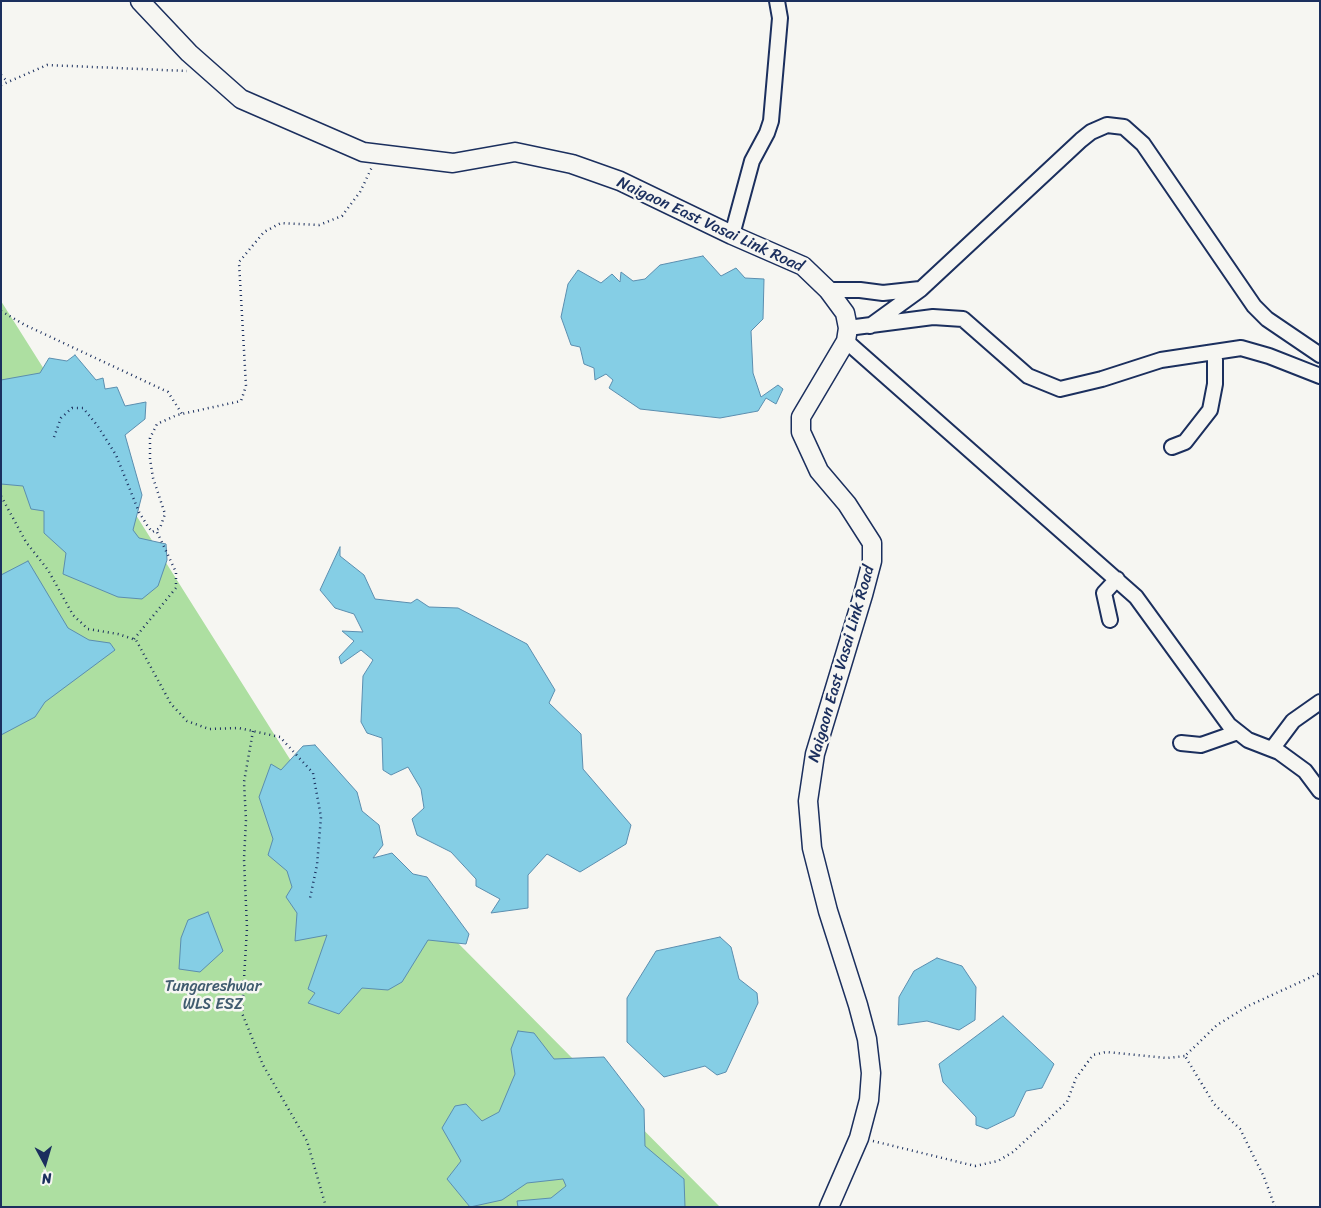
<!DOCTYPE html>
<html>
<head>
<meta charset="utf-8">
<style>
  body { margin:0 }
  #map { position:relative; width:1321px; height:1208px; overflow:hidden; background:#f6f6f2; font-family:Sriracha,sans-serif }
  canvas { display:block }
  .frame { position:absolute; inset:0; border:2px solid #1b2f5e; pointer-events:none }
  .north { position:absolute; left:20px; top:1138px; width:50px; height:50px; -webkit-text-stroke:4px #f6f6f2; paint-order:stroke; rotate:174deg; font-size:14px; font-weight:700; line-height:20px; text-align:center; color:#1b2f5e }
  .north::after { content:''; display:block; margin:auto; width:18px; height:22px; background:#1b2f5e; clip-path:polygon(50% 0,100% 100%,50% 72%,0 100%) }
</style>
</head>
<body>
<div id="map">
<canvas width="1321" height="1208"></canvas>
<div class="frame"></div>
<div class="north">N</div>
</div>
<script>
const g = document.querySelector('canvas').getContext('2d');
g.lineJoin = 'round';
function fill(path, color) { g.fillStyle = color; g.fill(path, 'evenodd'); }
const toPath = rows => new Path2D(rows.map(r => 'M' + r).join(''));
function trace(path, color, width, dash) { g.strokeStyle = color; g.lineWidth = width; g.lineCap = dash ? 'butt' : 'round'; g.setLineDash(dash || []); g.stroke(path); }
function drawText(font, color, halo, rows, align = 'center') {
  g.font = font + ' Sriracha,sans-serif'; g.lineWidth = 5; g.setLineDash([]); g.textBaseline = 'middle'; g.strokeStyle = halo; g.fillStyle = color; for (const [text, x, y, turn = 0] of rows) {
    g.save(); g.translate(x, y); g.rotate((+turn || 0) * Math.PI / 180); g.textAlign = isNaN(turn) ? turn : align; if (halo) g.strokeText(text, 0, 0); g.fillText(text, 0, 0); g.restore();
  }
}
fill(toPath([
  [1,301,315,799,720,1207,1,1207]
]), '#addfa1');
const water = toPath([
  [703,256,721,276,736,268,745,278,764,279,763,319,751,331,753,373,761,397,778,385,783,389,776,404,766,398,758,411,720,418,640,409,609,388,613,380,606,374,595,380,594,368,584,364,580,347,571,345,561,317,568,284,578,270,601,283,612,274,620,282,621,272,633,281,645,279,660,265,703,256],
  [75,355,96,380,103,378,105,389,117,387,125,406,146,402,145,419,125,435,142,495,133,530,139,538,166,544,167,560,158,586,142,599,118,597,63,574,66,553,44,533,44,511,31,509,23,486,1,484,1,380,40,373,49,358,67,361,75,355],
  [340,547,340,556,364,575,375,599,411,603,417,599,429,607,458,608,527,644,555,690,549,703,581,734,583,769,631,825,626,844,580,872,547,854,528,875,528,908,491,913,500,899,476,886,476,879,451,852,417,835,412,819,424,808,421,789,408,767,391,775,383,770,382,738,367,733,361,722,363,676,373,660,361,650,341,664,339,657,354,641,342,631,363,632,354,614,335,608,320,590,340,547],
  [28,561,68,628,89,640,110,643,115,650,45,702,35,717,1,735,1,575,28,561],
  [315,745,357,792,362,811,379,825,383,845,373,858,392,853,413,874,427,877,469,934,466,944,428,940,402,982,388,990,362,988,339,1014,308,1003,315,993,308,989,327,935,295,941,297,913,286,897,292,887,287,871,268,855,273,839,259,797,271,764,281,770,303,746,315,745],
  [208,912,223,951,200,972,179,969,181,938,188,920,208,912],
  [720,937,731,947,739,979,757,993,758,1003,726,1072,717,1075,705,1066,664,1077,627,1042,627,998,656,951,720,937],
  [937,958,962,966,976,987,975,1020,959,1030,927,1021,898,1025,899,997,914,971,937,958],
  [1003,1016,1054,1064,1042,1088,1026,1091,1014,1116,987,1129,976,1125,976,1117,943,1082,939,1064,1003,1016],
  [518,1031,534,1033,554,1059,604,1057,644,1109,645,1146,684,1179,685,1207,518,1207,517,1201,551,1198,566,1186,563,1179,527,1183,502,1200,470,1207,447,1179,461,1161,442,1128,455,1106,466,1104,482,1121,499,1112,515,1074,511,1049,518,1031]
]);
fill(water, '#85cee5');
trace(water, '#5b8eaf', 1);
const minor = toPath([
  [732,235,752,161,767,133,771,121,780,18,777,1],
  [828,290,860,290,883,293,920,289],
  [870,326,921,289,1081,140,1091,132,1107,125,1124,127,1143,144,1254,306,1267,319,1320,355],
  [848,328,933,317,963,319,1028,376,1060,389,1102,379,1161,360,1241,348,1269,356,1320,376],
  [846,341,1136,597,1229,725,1248,740,1279,752,1305,771,1320,791],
  [1172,447,1185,442,1210,410,1215,384,1215,352],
  [1110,620,1104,593,1117,579],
  [1181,743,1201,745,1238,732],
  [1272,749,1293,721,1320,702]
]);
const tertiary = toPath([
  [140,1,189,53,241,99,363,152,453,163,515,152,572,164,620,181,732,235,803,266,828,290,845,313,848,328,846,341,801,417,801,432,819,471,847,504,872,543,872,561,863,595,815,754,808,801,812,848,828,911,858,1005,867,1039,871,1073,869,1100,859,1138,829,1207]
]);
trace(minor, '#1b2f5e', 18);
trace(tertiary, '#1b2f5e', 21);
trace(toPath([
  [1,75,7,81],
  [1,85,47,65,187,71],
  [1,311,25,325,168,392,182,414],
  [54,437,61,418,72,408,83,408,97,425,116,455,139,512,147,525,152,532,160,528,165,514,153,478,150,459,150,438,157,424,177,415,241,401,246,386,239,262,264,232,281,223,319,225,342,216,360,192,372,167],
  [1,496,26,542,48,570,73,615,88,629,118,634,136,640,171,704,187,721,209,729,239,728,280,737,313,773,321,817,317,865,310,898],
  [134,639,176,588,176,572,156,530],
  [253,731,244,782,246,820,244,859,247,928,242,1013,263,1065,307,1141,326,1207],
  [873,1141,975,1166,998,1161,1013,1152,1067,1102,1076,1078,1093,1055,1106,1052,1167,1058,1185,1056],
  [1275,1207,1264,1177,1240,1129,1214,1104,1185,1056,1217,1025,1248,1006,1320,973]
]), '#1b2f5e', 2.5, [1, 4]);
trace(minor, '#f6f6f2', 14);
trace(tertiary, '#f6f6f2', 18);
drawText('16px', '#1b2f5e', '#f6f6f2', [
  ["Naigaon East Vasai Link Road",710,225,25],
  ["Naigaon East Vasai Link Road",842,664,-74]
]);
drawText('16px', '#405b6f', '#f6f6f2', [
  ["Tungareshwar",213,987],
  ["WLS ESZ",213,1005]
]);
</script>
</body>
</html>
